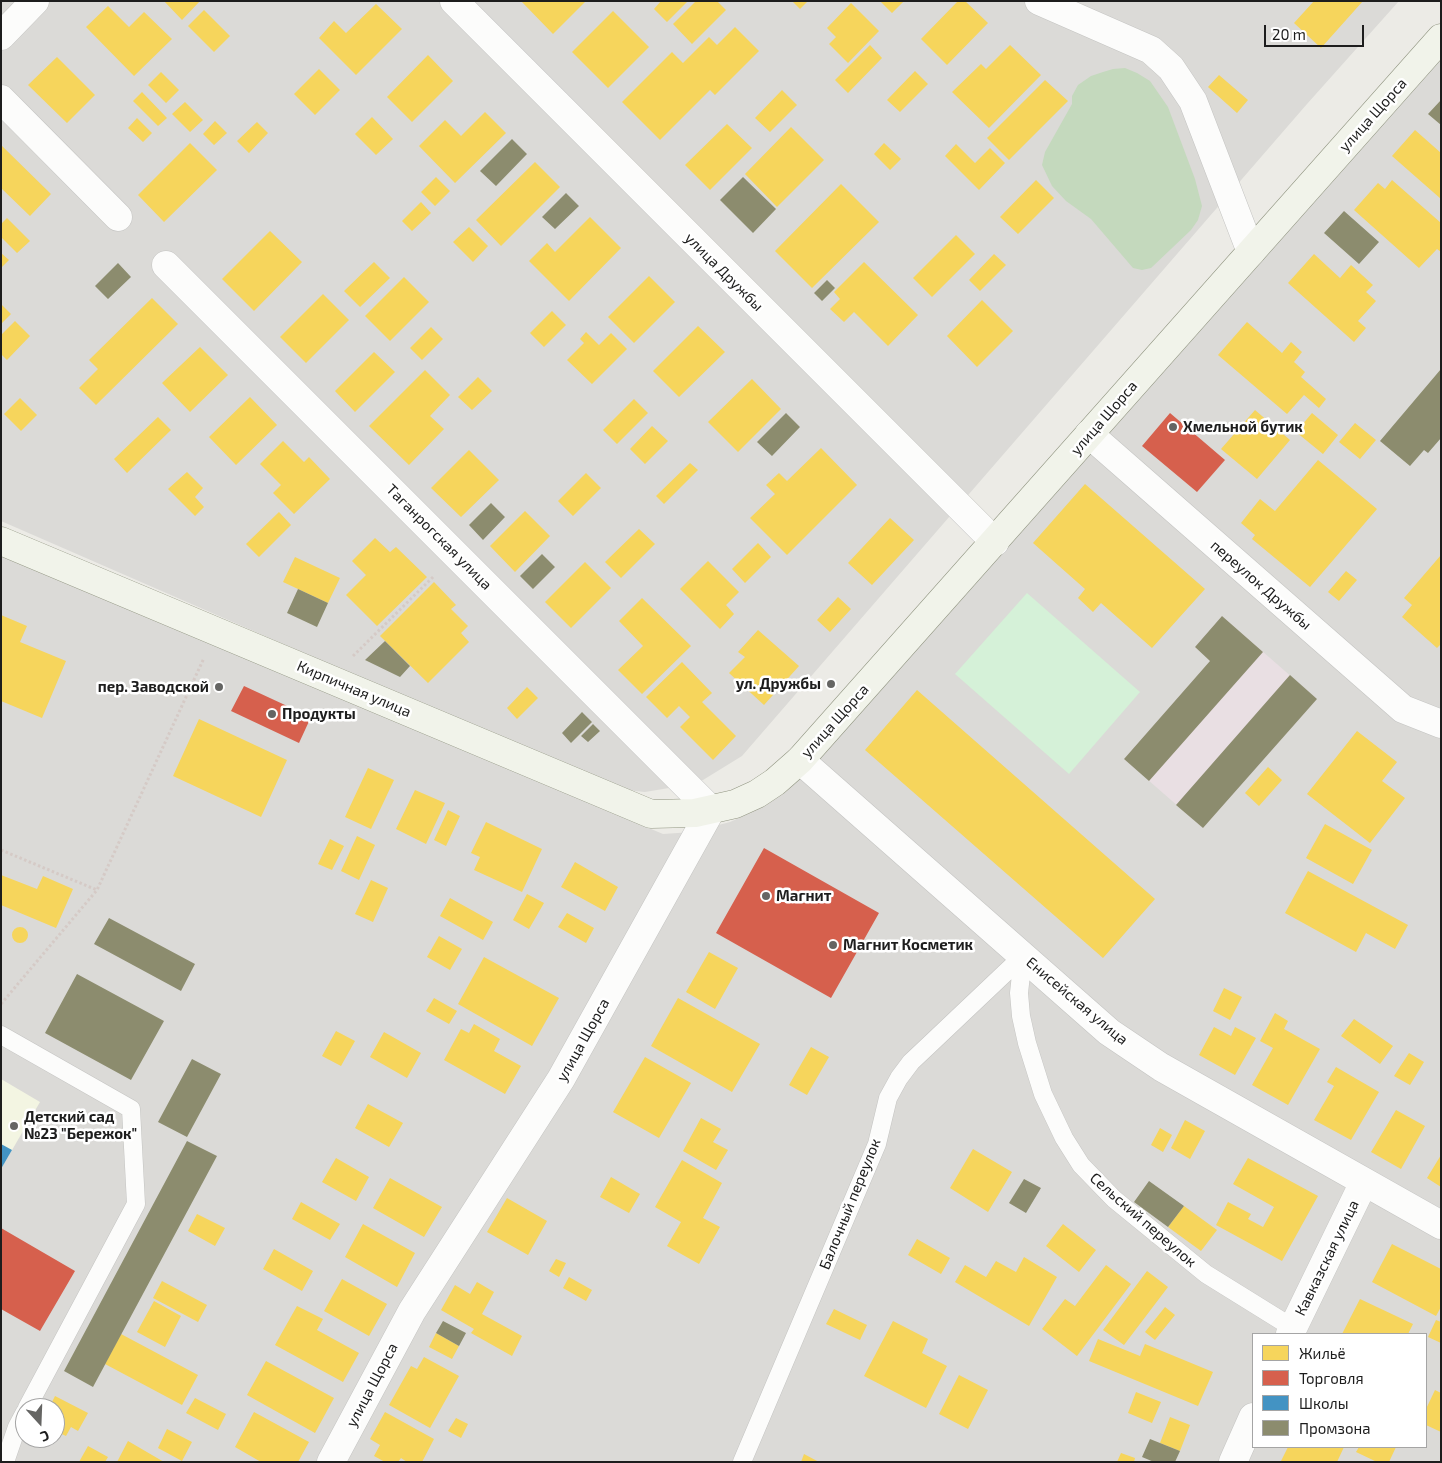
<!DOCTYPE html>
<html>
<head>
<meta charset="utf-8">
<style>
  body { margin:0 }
  #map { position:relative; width:1442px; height:1463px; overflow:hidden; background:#ecebe6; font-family:"Exo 2",sans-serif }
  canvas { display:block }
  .frame { position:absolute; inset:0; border:2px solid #1d1d1d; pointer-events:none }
  .legend { position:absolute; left:1252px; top:1333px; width:175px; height:115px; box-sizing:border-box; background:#fff; border:1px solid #a5a5a5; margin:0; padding:6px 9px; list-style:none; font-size:15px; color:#1d1d1d }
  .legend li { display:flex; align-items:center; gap:10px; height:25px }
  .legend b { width:25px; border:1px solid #a5a5a5 }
  .north { position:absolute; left:15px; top:1398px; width:50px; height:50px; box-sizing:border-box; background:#fff; border:1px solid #a5a5a5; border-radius:50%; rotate:160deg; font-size:14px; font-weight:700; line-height:20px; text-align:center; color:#1d1d1d }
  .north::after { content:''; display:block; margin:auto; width:18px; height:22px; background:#656563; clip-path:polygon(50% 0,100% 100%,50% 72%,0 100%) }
  .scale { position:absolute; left:1264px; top:25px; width:100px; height:22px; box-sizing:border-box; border:2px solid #1d1d1d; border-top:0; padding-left:6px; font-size:15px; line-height:18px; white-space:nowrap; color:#1d1d1d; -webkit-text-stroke:4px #fff; paint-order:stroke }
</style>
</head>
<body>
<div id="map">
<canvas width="1442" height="1463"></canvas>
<div class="frame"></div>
<ul class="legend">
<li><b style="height:14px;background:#f6d55c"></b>Жильё</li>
<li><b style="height:14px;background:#d6604d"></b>Торговля</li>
<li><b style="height:14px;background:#4393c3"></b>Школы</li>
<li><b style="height:14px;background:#8c8c6e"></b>Промзона</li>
</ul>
<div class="north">С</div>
<div class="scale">20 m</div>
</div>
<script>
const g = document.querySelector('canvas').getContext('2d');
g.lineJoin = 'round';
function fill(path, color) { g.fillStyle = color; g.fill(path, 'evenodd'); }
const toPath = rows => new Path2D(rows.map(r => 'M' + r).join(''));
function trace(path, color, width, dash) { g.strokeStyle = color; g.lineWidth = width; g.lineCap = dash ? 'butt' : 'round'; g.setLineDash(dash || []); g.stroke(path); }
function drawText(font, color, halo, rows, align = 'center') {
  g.font = font + ' "Exo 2",sans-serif'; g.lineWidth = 5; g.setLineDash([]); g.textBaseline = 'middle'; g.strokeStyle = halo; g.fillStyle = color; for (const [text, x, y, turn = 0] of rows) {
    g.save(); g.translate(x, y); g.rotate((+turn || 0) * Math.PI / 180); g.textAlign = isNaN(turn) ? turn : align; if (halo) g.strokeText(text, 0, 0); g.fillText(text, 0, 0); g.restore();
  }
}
fill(toPath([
  [1,1,1399,1,1307,104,742,756,703,780,681,786,645,792,616,789,1,521],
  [1441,59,1441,1462,1,1462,1,556,663,834,692,832,730,822,748,814,786,792],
  [1253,1334,1426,1334,1426,1447,1253,1447],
  [25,1408,55,1408,55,1438,25,1438]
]), '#dbdad7');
fill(toPath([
  [1222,616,1317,699,1203,828,1124,759,1210,661,1195,647]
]), '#e9dfe3');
fill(toPath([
  [1,1079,40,1102,1,1169]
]), '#f3f5e2');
fill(toPath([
  [1125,68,1137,73,1150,81,1168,107,1195,179,1202,206,1198,220,1191,230,1151,268,1142,270,1133,268,1091,219,1066,201,1052,186,1042,165,1045,152,1072,104,1072,96,1078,85,1091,76,1103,72,1113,69]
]), '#c4d9bd');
fill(toPath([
  [1027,593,1140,692,1069,774,955,674]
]), '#d5f1d8');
fill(toPath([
  [164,1,200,1,182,20],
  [521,1,586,1,553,34],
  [661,1,688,1,667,22,654,9],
  [696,1,717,1,726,10,692,44,673,24],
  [792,1,808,1,800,9],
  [880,1,904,1,892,13],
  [958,1,965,1,988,23,947,65,921,39],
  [1314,1,1363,1,1321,48,1294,23],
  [851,3,879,31,848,63,829,44,836,37,827,28],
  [376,4,402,29,356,75,319,38,334,21,346,33],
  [108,6,129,27,144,12,172,39,134,76,86,27],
  [204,10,230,36,214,52,188,26],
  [613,11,649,47,608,88,572,52],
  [735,27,759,51,715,95,710,90,660,140,622,102,672,52,683,63,709,37,717,45],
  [870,45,882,58,848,93,835,80],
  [1010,45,1041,75,989,128,952,92,981,64,986,69],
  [428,55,453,81,412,122,387,97],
  [57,57,95,95,67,123,28,85],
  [319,69,340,90,315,115,294,94],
  [915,71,928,84,900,112,887,100],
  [161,72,179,90,166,103,148,85],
  [1219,75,1248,100,1237,113,1208,87],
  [1045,80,1068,101,1009,160,987,138],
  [782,90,797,105,770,132,755,118],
  [142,92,167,118,158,126,133,101],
  [185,102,203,120,190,132,172,114],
  [485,112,506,133,455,183,419,146,445,120,461,136],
  [372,117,393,139,376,155,355,134],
  [137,118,152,133,143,142,128,128],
  [215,121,227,133,214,145,203,134],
  [257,122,268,133,249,153,237,141],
  [727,124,752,148,710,190,685,165],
  [791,127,824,160,777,207,745,174],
  [1415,130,1441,153,1441,199,1392,156],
  [190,143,217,170,164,222,138,195],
  [884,143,901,159,890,170,874,154],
  [956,144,975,163,990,148,1005,163,979,190,945,156],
  [1,145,51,194,30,216,1,188],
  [535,162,560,187,501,246,476,220],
  [436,177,450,191,435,206,421,192],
  [1036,180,1054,198,1018,234,1000,217],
  [1392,180,1441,223,1441,252,1437,249,1419,268,1354,210,1378,183,1385,189],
  [841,184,879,222,812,288,775,251],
  [421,202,431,213,412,231,402,221],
  [590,217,621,248,569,301,529,261,547,243,555,252],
  [7,218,30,241,17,253,1,237,1,224],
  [469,227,488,246,473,262,453,242],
  [270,231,302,262,254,311,222,279],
  [956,235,975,254,932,297,913,278],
  [1,253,9,260,1,268],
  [994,254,1006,265,980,291,969,280],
  [1314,254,1340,278,1351,265,1373,285,1366,292,1376,301,1358,321,1366,328,1354,342,1288,283],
  [374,262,390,278,360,307,344,291],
  [864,262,918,315,888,346,854,312,844,322,830,309,840,299,834,292],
  [649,276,675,302,634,343,608,317],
  [404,277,429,302,390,341,365,316],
  [323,294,349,320,306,363,280,337],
  [152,298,178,324,96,405,79,388,98,369,89,360],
  [982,300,1013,331,977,367,947,336],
  [1,304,11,314,1,324],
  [552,311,566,325,544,347,530,333],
  [15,321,30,336,7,360,1,354,1,335],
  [1247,322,1282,353,1291,342,1302,352,1294,362,1305,372,1301,377,1326,399,1319,408,1304,395,1287,414,1218,355],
  [698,326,725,352,679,397,653,371],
  [431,327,443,339,422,360,410,348],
  [586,332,599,345,611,333,627,349,592,384,567,360,584,343,580,339],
  [200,347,228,375,190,412,162,383],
  [374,352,395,372,355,412,335,391],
  [425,370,450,395,430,416,444,429,409,465,369,426],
  [478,377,492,391,472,410,458,397],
  [752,379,781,409,738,452,708,422],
  [250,397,277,425,236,465,209,437],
  [20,398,37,415,21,431,4,414],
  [634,399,648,413,617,444,603,430],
  [1255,410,1290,440,1257,479,1221,449],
  [1312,413,1338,435,1323,454,1296,432],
  [158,417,171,430,127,473,114,459],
  [1355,423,1376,440,1360,459,1339,442],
  [652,426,668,441,645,464,630,449],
  [283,441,304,462,309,457,330,479,294,514,273,493,281,485,260,464],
  [821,448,857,485,787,555,750,518,775,494,766,485,779,473,787,481],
  [469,450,499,480,461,517,431,488],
  [1318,460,1377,509,1310,587,1252,539,1255,535,1241,523,1260,499,1275,511],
  [690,463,698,470,664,504,656,496],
  [187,472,203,488,195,497,204,507,195,516,168,489],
  [586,473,601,488,573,516,558,501],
  [1085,484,1205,589,1152,648,1101,603,1093,612,1078,598,1085,589,1033,543],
  [525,511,550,536,515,572,490,546],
  [279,512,291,525,259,557,246,544],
  [890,518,914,540,872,585,848,563],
  [639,529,655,544,621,578,605,562],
  [375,538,390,552,396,547,427,577,377,626,346,595,366,575,352,561],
  [758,543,771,557,745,583,732,569],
  [1441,555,1441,644,1437,648,1402,617,1412,605,1404,598],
  [295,557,340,578,328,603,283,582],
  [708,561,739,592,726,605,734,614,720,629,680,589],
  [585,562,611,588,571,628,545,602],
  [1346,571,1357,580,1339,601,1328,592],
  [434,582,456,605,451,609,468,626,461,633,469,642,428,683,380,636],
  [838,597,851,609,830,632,817,620],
  [642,598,691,646,642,694,618,670,643,646,619,621],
  [1,615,27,626,20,642,66,661,42,718,1,701],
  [758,630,799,666,764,705,729,673,745,657,738,652],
  [682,662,712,693,702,702,736,736,713,760,680,727,690,717,679,706,667,718,646,697],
  [527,687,538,698,517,719,507,708],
  [917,690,1155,899,1103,958,865,750],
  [199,719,287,760,261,817,173,776],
  [1357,731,1397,762,1382,781,1405,798,1370,843,1307,794],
  [1268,767,1282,780,1259,806,1245,793],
  [368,768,394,780,371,829,345,817],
  [415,790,445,803,426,844,396,829],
  [448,810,460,816,446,846,434,840],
  [486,822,542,849,522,892,474,870,480,857,471,853],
  [1325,824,1372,850,1353,884,1306,858],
  [357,836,375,845,359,880,341,871],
  [330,839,344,846,332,870,318,864],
  [575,862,618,887,605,911,561,887],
  [1308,871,1408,925,1395,949,1366,933,1356,952,1285,913],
  [1,875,37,889,43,876,73,889,56,928,1,905],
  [371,880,388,888,373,922,355,914],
  [527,894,544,903,529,929,513,920],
  [450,898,493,922,483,940,440,916],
  [567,913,594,928,586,943,558,927],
  '12 935a8 8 0 1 1 16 0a8 8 0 1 1-16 0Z',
  [439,936,462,949,450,970,427,957],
  [709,952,738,968,715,1009,686,992],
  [484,957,559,998,532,1046,458,1004],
  [1224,988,1242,997,1230,1020,1213,1011],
  [434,998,457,1011,449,1024,426,1011],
  [678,998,760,1044,732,1092,651,1046],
  [1275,1013,1288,1021,1284,1029,1320,1049,1288,1105,1252,1085,1273,1048,1260,1041],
  [1354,1019,1393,1046,1380,1064,1341,1036],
  [474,1024,500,1039,494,1051,521,1066,505,1094,444,1060,461,1029,469,1033],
  [1214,1027,1231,1036,1235,1027,1256,1038,1235,1075,1199,1055],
  [336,1031,355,1041,341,1066,322,1056],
  [384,1032,421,1053,407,1078,370,1057],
  [811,1047,829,1057,807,1095,789,1085],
  [1409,1053,1424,1062,1410,1085,1394,1076],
  [645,1057,691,1083,659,1138,613,1112],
  [1336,1067,1379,1092,1351,1140,1314,1120,1334,1086,1327,1082],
  [368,1104,403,1123,389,1147,355,1128],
  [1396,1110,1425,1126,1401,1169,1371,1152],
  [701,1118,721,1129,713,1142,728,1150,716,1170,683,1151],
  [1185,1120,1205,1131,1190,1159,1171,1148],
  [1160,1128,1172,1135,1163,1152,1151,1145],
  [973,1149,1012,1172,988,1212,950,1188],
  [1441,1155,1441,1187,1427,1178],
  [336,1158,369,1177,356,1201,322,1182],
  [1248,1158,1318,1196,1282,1261,1216,1225,1228,1202,1251,1214,1248,1219,1263,1227,1274,1207,1233,1184],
  [682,1160,722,1183,703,1218,720,1227,699,1264,667,1246,681,1222,655,1207],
  [611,1177,640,1194,629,1213,600,1197],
  [390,1178,442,1207,424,1237,373,1208],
  [507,1198,547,1221,528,1255,487,1232],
  [301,1202,340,1224,330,1240,292,1219],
  [1184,1206,1217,1230,1201,1251,1168,1227],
  [197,1214,225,1228,215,1246,188,1231],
  [363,1224,415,1253,397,1287,345,1257],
  [1063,1224,1096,1250,1079,1272,1046,1246],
  [917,1239,950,1258,941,1274,908,1255],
  [1392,1244,1441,1269,1441,1307,1436,1316,1372,1282],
  [274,1249,313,1271,302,1291,263,1269],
  [1024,1257,1057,1277,1029,1326,955,1282,965,1265,986,1277,996,1261,1016,1272],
  [556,1259,566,1263,559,1277,549,1271],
  [1106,1265,1131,1284,1077,1356,1042,1329,1065,1299,1075,1306],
  [1147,1271,1168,1287,1124,1345,1103,1330],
  [569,1277,592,1290,586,1301,563,1288],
  [342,1279,387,1304,369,1336,324,1311],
  [162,1281,207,1305,198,1322,153,1298],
  [477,1282,494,1292,482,1314,522,1336,512,1356,471,1333,474,1329,441,1310,455,1285,470,1294],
  [1360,1299,1413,1324,1408,1334,1342,1334],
  [154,1301,181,1316,165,1347,137,1332],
  [297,1306,323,1319,317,1330,359,1353,343,1382,275,1345],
  [1165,1307,1175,1315,1155,1340,1145,1332],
  [834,1309,867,1325,860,1340,826,1324],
  [1436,1320,1441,1322,1441,1343,1428,1337],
  [893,1321,928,1339,922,1353,947,1366,926,1408,864,1376],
  [436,1333,459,1346,452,1359,429,1347],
  [121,1334,198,1375,182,1405,105,1364],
  [1098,1339,1140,1356,1145,1344,1213,1372,1198,1406,1089,1361],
  [424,1357,459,1376,430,1428,389,1405,411,1366,417,1369],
  [266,1361,334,1398,315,1433,247,1395],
  [959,1375,988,1390,968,1429,939,1414],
  [1435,1390,1441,1393,1441,1432,1426,1425,1426,1409],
  [1136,1392,1161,1402,1152,1423,1128,1413],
  [55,1396,88,1413,78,1431,71,1427,66,1436,55,1431,55,1408,49,1408],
  [195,1398,226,1414,218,1430,186,1413],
  [254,1412,309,1442,298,1462,261,1462,235,1447],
  [385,1412,434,1439,422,1462,407,1462,401,1458,398,1462,385,1462,374,1456,380,1445,370,1439],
  [1170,1417,1190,1425,1180,1451,1160,1443],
  [456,1418,468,1424,461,1438,448,1431],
  [167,1429,192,1442,182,1461,158,1448],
  [128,1441,164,1462,117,1462],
  [88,1446,108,1457,105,1462,79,1462],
  [1288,1447,1344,1447,1337,1462,1283,1462,1281,1461],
  [1359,1447,1396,1447,1389,1462,1377,1462,1356,1452],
  [1121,1453,1135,1458,1134,1462,1117,1462],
  [804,1454,819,1462,801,1462]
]), '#f6d55c');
fill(toPath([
  [1170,413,1225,460,1197,492,1142,446],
  [244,686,311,717,299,743,231,711],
  [764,848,879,913,831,998,716,933],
  [1,1228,75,1271,40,1331,1,1309]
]), '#d6604d');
fill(toPath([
  [1,1144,12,1150,1,1169]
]), '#4393c3');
fill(toPath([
  [1441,100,1441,125,1428,114],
  [512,139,527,154,496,186,480,171],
  [743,177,776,209,753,233,720,200],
  [566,193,579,206,555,229,542,217],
  [1344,211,1379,242,1359,264,1324,233],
  [118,263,131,277,108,299,95,286],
  [827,280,835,288,822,301,814,293],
  [1441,369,1441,438,1428,453,1424,450,1410,466,1380,441],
  [786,413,800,427,772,456,757,442],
  [491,503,505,517,483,540,469,525],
  [542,554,555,567,533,589,520,576],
  [298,589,328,603,317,627,287,613],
  [1222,616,1263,652,1149,781,1124,759,1210,661,1195,647],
  [385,641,410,666,400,677,365,660],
  [1290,675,1317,699,1203,828,1176,805],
  [582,712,592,722,571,743,562,733],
  [593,724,600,731,588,742,581,736],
  [109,918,195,964,181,991,94,944],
  [77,974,164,1021,131,1080,45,1033],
  [192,1059,221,1074,187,1137,158,1122],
  [187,1141,217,1156,93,1387,64,1371],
  [1024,1179,1041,1188,1026,1213,1009,1203],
  [1149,1181,1184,1206,1168,1227,1134,1202],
  [443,1321,466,1333,459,1346,436,1333],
  [1150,1439,1180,1451,1175,1462,1154,1462,1142,1457]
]), '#8c8c6e');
const lane = toPath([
  [1023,956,1019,993,1021,1016,1027,1043,1043,1094,1064,1138,1081,1165,1114,1199,1206,1274,1293,1328],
  [1,1035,131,1109,136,1204,27,1408],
  [5,1462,17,1427,25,1412],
  [742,1462,877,1144,888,1098,899,1078,911,1062,928,1046,1023,956]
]);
const street = toPath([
  [454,1,995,542],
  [1039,1,1151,50,1171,68,1193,101,1251,252],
  [1,36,35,1],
  [1,99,118,217],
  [166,265,711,810,561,1079,412,1311,331,1462],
  [1089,434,1403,709,1441,724],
  [800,760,1109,1032,1161,1067,1441,1225],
  [1290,1334,1364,1182],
  [1233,1462,1253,1417]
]);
const secondary = toPath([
  [1,541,651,814,695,813,735,804,757,794,775,782,800,760,1441,38]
]);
trace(lane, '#c4c4c2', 19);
trace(street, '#c4c4c2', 29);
trace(secondary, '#909480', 29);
trace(toPath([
  [353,656,434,576],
  [1,850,97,890],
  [1,1004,97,890,204,658]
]), '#d5cac6', 3, [2.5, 2.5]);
trace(lane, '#fcfcfb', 18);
trace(street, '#fcfcfb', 28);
trace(secondary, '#f1f3ea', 28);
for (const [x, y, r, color] of [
  [1173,427,5,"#656563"],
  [831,684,5,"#656563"],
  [219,687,5,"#656563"],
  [272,714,5,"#656563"],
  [766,896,5,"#656563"],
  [833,945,5,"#656563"],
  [14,1126,5,"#656563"]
]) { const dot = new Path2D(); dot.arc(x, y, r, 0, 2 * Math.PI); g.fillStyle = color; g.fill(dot); trace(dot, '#fff', 2); }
drawText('15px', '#1d1d1d', '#fff', [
  ["улица Щорса",1373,115,-48],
  ["улица Дружбы",724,272,45],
  ["улица Щорса",1104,418,-49],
  ["Таганрогская улица",439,537,45],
  ["переулок Дружбы",1261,585,41],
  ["Кирпичная улица",354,689,23],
  ["улица Щорса",835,721,-48],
  ["Енисейская улица",1077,1001,40],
  ["улица Щорса",583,1040,-61],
  ["Балочный переулок",850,1204,-68],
  ["Сельский переулок",1143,1220,41],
  ["Кавказская улица",1327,1258,-64],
  ["улица Щорса",372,1385,-62]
]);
drawText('bold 15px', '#1d1d1d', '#fff', [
  ["Хмельной бутик",1183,427],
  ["ул. Дружбы",821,684,"right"],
  ["пер. Заводской",209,687,"right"],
  ["Продукты",282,714],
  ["Магнит",776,896],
  ["Магнит Косметик",843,945],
  ["Детский сад",24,1117],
  ["№23 \"Бережок\"",24,1134]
], 'left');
</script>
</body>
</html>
